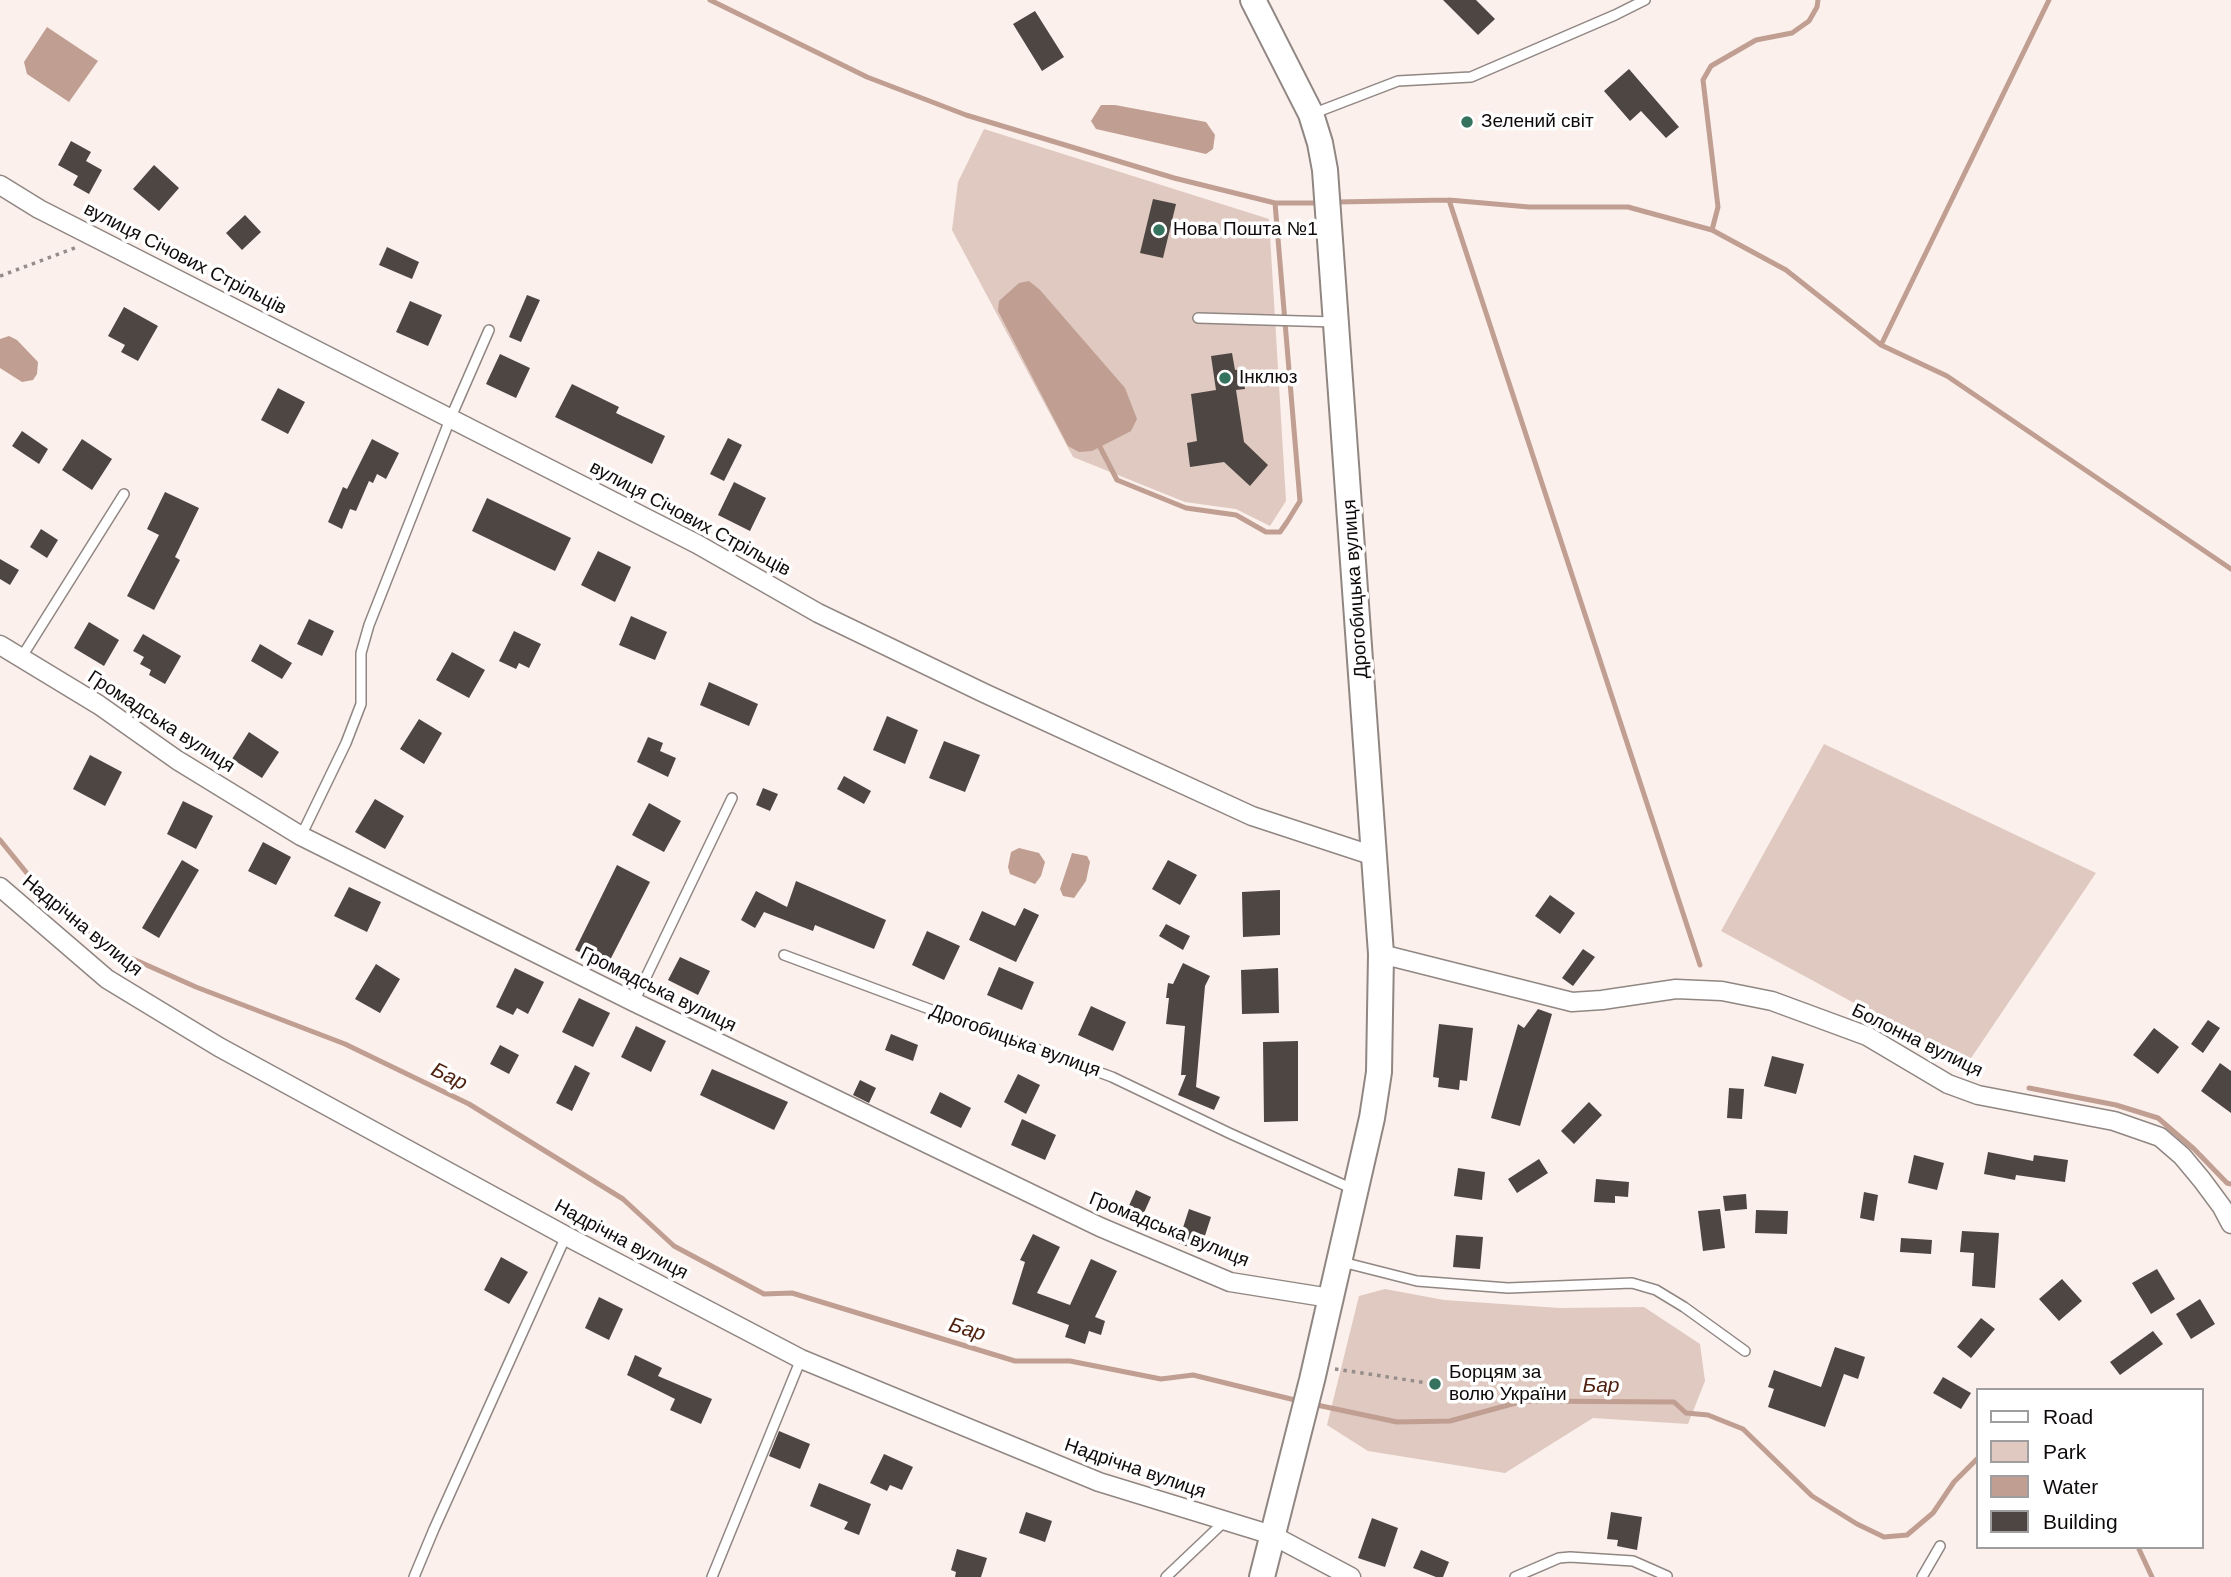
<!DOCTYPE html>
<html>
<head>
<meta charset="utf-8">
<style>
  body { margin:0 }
  #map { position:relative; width:2231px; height:1577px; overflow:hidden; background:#fbf0ec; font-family:Arial,sans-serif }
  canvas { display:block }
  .legend { position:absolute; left:1976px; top:1388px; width:228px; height:161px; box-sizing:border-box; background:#fff; border:2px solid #9f9d9d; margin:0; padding:9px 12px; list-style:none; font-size:21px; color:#0f0b0a }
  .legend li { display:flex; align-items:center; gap:14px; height:35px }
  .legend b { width:35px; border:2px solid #9f9d9d }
</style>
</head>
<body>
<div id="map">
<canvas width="2231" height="1577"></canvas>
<ul class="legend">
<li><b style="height:9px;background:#fff"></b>Road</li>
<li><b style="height:19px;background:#dfc9c1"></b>Park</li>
<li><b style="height:19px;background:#c09e91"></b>Water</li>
<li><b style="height:19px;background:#4e4642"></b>Building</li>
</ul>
</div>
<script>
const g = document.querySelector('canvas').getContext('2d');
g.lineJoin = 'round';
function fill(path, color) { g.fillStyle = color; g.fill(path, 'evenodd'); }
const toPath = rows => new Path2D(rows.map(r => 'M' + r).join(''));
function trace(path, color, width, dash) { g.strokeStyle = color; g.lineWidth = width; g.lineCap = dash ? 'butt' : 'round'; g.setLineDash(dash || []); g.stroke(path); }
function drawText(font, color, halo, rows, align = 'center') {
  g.font = font + ' Arial,sans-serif'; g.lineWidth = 7; g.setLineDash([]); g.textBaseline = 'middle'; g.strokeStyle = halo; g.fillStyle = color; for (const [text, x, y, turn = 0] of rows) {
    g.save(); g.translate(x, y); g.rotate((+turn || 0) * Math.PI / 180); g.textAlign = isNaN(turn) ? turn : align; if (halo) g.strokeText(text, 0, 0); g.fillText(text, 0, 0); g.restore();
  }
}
fill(toPath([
  [984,129,1269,219,1286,501,1270,526,1236,509,1185,502,1073,457,952,230,958,182],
  [1824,744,2096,873,1967,1064,1721,931],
  [1385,1289,1444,1300,1560,1308,1644,1307,1700,1344,1705,1381,1688,1424,1593,1418,1505,1473,1368,1451,1327,1425,1359,1296]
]), '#dfc9c1');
fill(toPath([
  [47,27,98,61,69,102,27,74,24,62],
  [1101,105,1115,105,1206,122,1215,135,1213,149,1206,154,1096,129,1091,121],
  [1029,281,1040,290,1125,388,1137,419,1131,431,1092,451,1079,452,1068,446,998,311,999,301,1019,283],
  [9,336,17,340,38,362,37,374,33,380,22,382,0,368,0,339],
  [1019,848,1039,853,1045,862,1041,876,1035,884,1010,874,1008,867,1011,852],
  [1072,853,1087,856,1090,862,1086,881,1074,898,1063,896,1060,889]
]), '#c09e91');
trace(toPath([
  [710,0,867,77,966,115,1174,178,1275,203,1322,203],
  [1449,200,1700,965],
  [1336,202,1449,200,1529,207,1628,207,1712,230,1786,270,1881,345,1947,376,2231,569],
  [1712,230,1718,207,1703,80,1711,66,1756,40,1792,33,1809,21,1817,7,1818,0],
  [1881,345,2049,0],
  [1100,447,1117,480,1186,508,1236,515,1266,532,1280,532,1287,522,1300,501,1275,203],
  [0,840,52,904,104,946,196,987,345,1044,469,1104,623,1199,674,1246,764,1294,792,1293,1015,1361,1070,1361,1161,1379,1193,1375,1299,1401],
  [2029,1088,2116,1105,2158,1118,2194,1149,2227,1183,2231,1184],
  [1312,1404,1397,1422,1450,1421,1523,1401,1674,1402,1686,1413,1708,1415,1743,1429,1812,1496,1857,1524,1884,1537,1907,1535,1933,1513,1954,1482,1977,1459],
  [2138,1547,2152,1577]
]), '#c09e91', 5);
fill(toPath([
  [1443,0,1476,0,1495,19,1478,35],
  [1035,11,1064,57,1042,71,1013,24],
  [1629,69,1679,127,1666,138,1641,111,1630,121,1604,91],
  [71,141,91,152,86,161,102,170,89,194,73,185,78,176,58,165],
  [154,165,179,188,159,211,133,189],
  [1153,199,1176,204,1163,258,1140,253],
  [245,215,261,232,242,250,226,233],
  [387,247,419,262,412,279,379,265],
  [527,295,540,300,521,342,509,337],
  [410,301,442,315,428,346,396,332],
  [124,307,158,326,138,361,121,352,125,345,108,336],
  [1232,353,1235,370,1242,369,1245,389,1236,390,1244,442,1268,465,1250,486,1224,462,1190,467,1187,443,1197,441,1191,394,1216,390,1211,356],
  [500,354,530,368,516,398,486,384],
  [572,384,619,407,616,413,665,436,652,464,555,417],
  [278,388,305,402,288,434,261,420],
  [22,431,48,449,39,464,12,446],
  [728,438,742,445,724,481,710,474],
  [82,439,112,459,92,490,62,470],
  [372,439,399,453,386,479,377,474,373,483,369,481,356,511,350,509,342,529,328,522,343,487,347,489],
  [734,482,766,498,750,531,718,515],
  [165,492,199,508,175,557,180,560,154,610,127,596,159,535,147,529],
  [487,498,571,538,555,571,472,531],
  [41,529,58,540,47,558,30,547],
  [598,551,631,567,615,602,581,585],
  [0,559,19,570,10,585,0,579],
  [631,616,667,632,655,660,619,645],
  [309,619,334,631,322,656,297,644],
  [89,622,119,640,104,666,74,648],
  [514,631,541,644,529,668,519,663,516,669,499,661],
  [143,634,181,656,165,684,149,675,151,670,140,664,144,657,133,651],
  [260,644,292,663,282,679,251,661],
  [452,652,485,670,469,698,436,680],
  [709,682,758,704,749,726,700,705],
  [887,716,918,730,905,764,873,750],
  [419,719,442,733,424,764,400,749],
  [249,732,279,752,262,778,232,759],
  [648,737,663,743,660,751,676,758,668,777,637,762],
  [944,741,980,755,965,792,929,778],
  [90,755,122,772,105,806,73,789],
  [844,776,871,791,864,804,837,789],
  [763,788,778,794,770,811,756,805],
  [375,799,404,816,385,849,355,832],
  [183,801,213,816,196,849,167,834],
  [649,803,681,821,664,852,632,835],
  [263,842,291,857,276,885,248,871],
  [182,860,199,870,159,938,142,928],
  [1168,860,1197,875,1180,905,1152,889],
  [617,865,650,882,607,966,575,950],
  [796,881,886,920,874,949,815,925,813,931,764,912,755,928,741,920,756,891,787,907],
  [349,887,381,902,367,932,334,916],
  [1280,890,1280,935,1243,937,1242,892],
  [1550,895,1575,913,1560,934,1535,916],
  [1024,908,1039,915,1016,962,969,940,982,911,1015,926],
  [1166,924,1190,936,1183,950,1159,936],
  [927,931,960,946,944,980,912,965],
  [1583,949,1595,957,1573,986,1562,978],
  [680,957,710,971,698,995,668,980],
  [1183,963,1210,976,1205,986,1196,1087,1220,1097,1214,1110,1178,1095,1186,1075,1181,1075,1185,1026,1166,1024,1169,998,1166,998,1168,983,1173,984],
  [376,964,400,979,380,1013,355,999],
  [999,967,1034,982,1022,1010,987,995],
  [515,968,544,982,528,1014,517,1008,513,1015,496,1007],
  [1278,968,1279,1013,1242,1014,1241,970],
  [579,998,610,1013,593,1047,562,1032],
  [1091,1006,1126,1022,1113,1051,1078,1035],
  [1538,1009,1552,1014,1520,1126,1491,1118,1518,1024,1524,1028],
  [2208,1020,2220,1028,2203,1053,2191,1044],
  [1439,1024,1473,1028,1467,1081,1460,1080,1459,1090,1438,1087,1439,1078,1433,1077],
  [636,1026,666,1041,651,1072,621,1057],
  [2154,1028,2179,1047,2158,1074,2133,1055],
  [891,1034,918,1045,913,1061,885,1050],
  [1298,1041,1298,1121,1264,1122,1263,1042],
  [500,1045,519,1055,509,1074,490,1064],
  [1772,1056,1804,1064,1796,1094,1764,1086],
  [2220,1063,2231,1071,2231,1113,2201,1091],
  [575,1065,590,1073,572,1111,556,1103],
  [712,1069,788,1102,774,1130,700,1095],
  [1018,1074,1040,1085,1026,1114,1004,1102],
  [860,1080,876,1088,869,1103,853,1095],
  [1729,1088,1744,1089,1742,1119,1727,1118],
  [940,1092,971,1108,961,1128,930,1113],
  [1589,1102,1602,1115,1574,1144,1561,1131],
  [1022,1119,1056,1135,1045,1160,1011,1145],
  [1988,1152,2033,1161,2034,1155,2068,1160,2065,1182,2016,1175,2015,1180,1984,1174],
  [1914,1155,1944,1163,1937,1190,1908,1183],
  [1539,1159,1548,1173,1517,1193,1508,1179],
  [1458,1168,1485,1172,1482,1200,1454,1196],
  [1596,1179,1629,1182,1628,1197,1615,1196,1615,1203,1594,1202],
  [1136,1190,1151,1197,1138,1226,1123,1219],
  [1864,1192,1878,1195,1874,1221,1860,1218],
  [1746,1194,1747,1209,1725,1211,1723,1196],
  [1189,1209,1211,1217,1200,1251,1178,1243],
  [1720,1209,1725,1248,1703,1251,1698,1211],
  [1756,1210,1788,1211,1787,1234,1755,1233],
  [1962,1231,1999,1233,1995,1288,1972,1286,1974,1253,1960,1252],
  [1033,1234,1060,1247,1037,1293,1070,1305,1091,1259,1117,1271,1095,1317,1105,1321,1101,1335,1089,1331,1085,1344,1065,1337,1069,1325,1012,1304,1025,1262,1020,1260],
  [1456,1235,1483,1237,1480,1269,1453,1267],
  [1901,1238,1932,1240,1931,1254,1900,1252],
  [501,1257,528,1272,509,1304,484,1290],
  [2157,1269,2175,1299,2151,1314,2132,1283],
  [2062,1279,2082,1301,2059,1321,2039,1299],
  [599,1297,623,1309,609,1340,585,1328],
  [2200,1299,2215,1324,2191,1339,2176,1314],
  [1981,1318,1995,1329,1971,1358,1957,1347],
  [2153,1331,2163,1344,2120,1375,2110,1362],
  [1835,1347,1865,1357,1858,1379,1844,1374,1825,1427,1768,1407,1774,1389,1768,1387,1774,1370,1821,1387],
  [635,1355,662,1368,658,1376,712,1399,701,1424,670,1410,675,1399,627,1375],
  [1943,1377,1971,1393,1961,1409,1933,1393],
  [779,1431,810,1444,800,1469,769,1456],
  [884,1454,913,1467,902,1490,890,1485,887,1491,870,1483],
  [819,1483,871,1504,859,1535,844,1529,848,1522,810,1506],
  [1026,1512,1052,1521,1045,1542,1019,1533],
  [1611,1512,1642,1517,1637,1550,1617,1546,1618,1540,1607,1539],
  [1372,1518,1398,1528,1385,1567,1358,1558],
  [957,1549,987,1558,981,1577,955,1577,956,1572,951,1570],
  [1421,1550,1449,1562,1443,1577,1436,1577,1413,1568]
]), '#4e4642');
const lane = toPath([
  [1312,114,1398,81,1471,77,1615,15,1645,0],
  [1198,318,1335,322],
  [21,658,124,494],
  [301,836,346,743,361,704,361,653,369,625,451,417,489,330],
  [784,955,1112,1077,1229,1133,1355,1190],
  [634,1002,732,798],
  [1342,1262,1417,1281,1508,1288,1632,1283,1656,1290,1684,1307,1745,1351],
  [414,1577,434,1529,566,1236],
  [712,1577,801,1359],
  [1166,1577,1225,1521],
  [1515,1577,1559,1558,1570,1557,1633,1561,1667,1576],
  [1922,1577,1940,1546]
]);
const street = toPath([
  [0,185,39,209,697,544,818,613,984,693,1252,816,1374,856],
  [0,645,99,705,177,760,301,836,634,1002,1100,1227,1230,1282,1330,1298],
  [0,887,107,979,219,1047,566,1236,801,1359,1099,1482,1272,1535,1351,1577],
  [1381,954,1572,1002,1602,1000,1676,989,1722,991,1772,1001,1867,1036,1948,1084,1978,1095,2114,1121,2160,1137,2182,1156,2202,1180,2222,1207,2231,1224]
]);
const secondary = toPath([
  [1253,0,1311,114,1320,143,1325,170,1381,954,1379,1072,1372,1118,1312,1380,1262,1577]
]);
trace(lane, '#908682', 12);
trace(street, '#908682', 21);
trace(secondary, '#908682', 28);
trace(toPath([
  [0,276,77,247],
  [1335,1369,1428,1383]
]), '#958d8a', 3.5, [3.5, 5]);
trace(lane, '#fff', 9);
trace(street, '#fff', 18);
trace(secondary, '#fff', 24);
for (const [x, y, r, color] of [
  [1467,122,7,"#35735f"],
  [1159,230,7,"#35735f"],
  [1225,378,7,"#35735f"],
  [1435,1384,7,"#35735f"]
]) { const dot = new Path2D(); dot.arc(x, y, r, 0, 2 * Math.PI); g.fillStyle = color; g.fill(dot); trace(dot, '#fff', 2.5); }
drawText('19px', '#0f0b0a', '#fff', [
  ["Зелений світ",1481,122],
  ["Нова Пошта №1",1173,230],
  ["Інклюз",1239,378],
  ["Борцям за",1449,1373],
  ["волю України",1449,1395]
], 'left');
drawText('19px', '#0f0b0a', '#fff', [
  ["вулиця Січових Стрільців",185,259,27],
  ["вулиця Січових Стрільців",690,519,28],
  ["Дрогобицька вулиця",1356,589,-94],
  ["Громадська вулиця",161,722,33],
  ["Надрічна вулиця",82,926,39],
  ["Громадська вулиця",658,990,26],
  ["Дрогобицька вулиця",1015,1041,20],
  ["Болонна вулиця",1917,1041,26],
  ["Громадська вулиця",1169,1230,22],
  ["Надрічна вулиця",621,1240,28],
  ["Надрічна вулиця",1135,1469,19]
]);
drawText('italic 21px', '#502210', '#fff', [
  ["Бар",449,1077,26],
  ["Бар",967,1330,17],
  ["Бар",1601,1386]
]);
</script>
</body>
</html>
